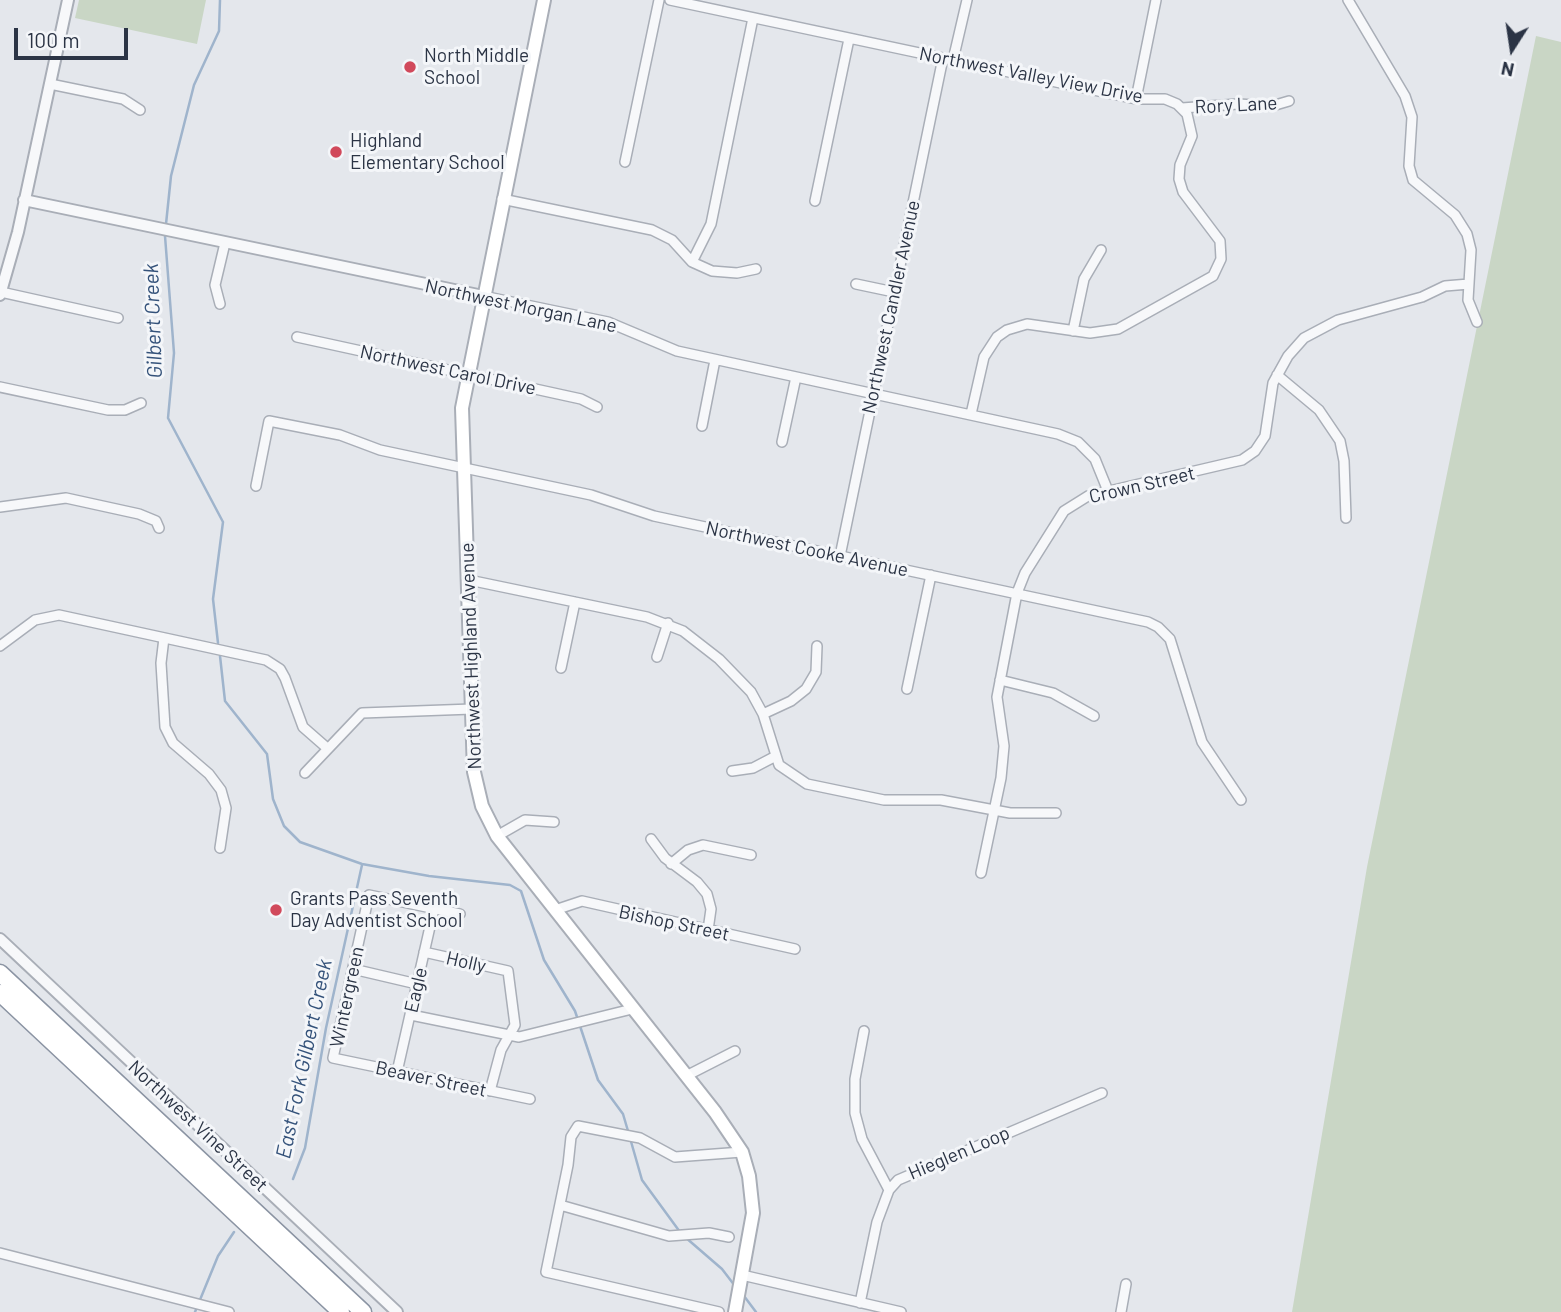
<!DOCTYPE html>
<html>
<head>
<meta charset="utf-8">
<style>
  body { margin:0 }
  #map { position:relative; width:1561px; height:1312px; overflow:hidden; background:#e4e7ec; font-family:Barlow,sans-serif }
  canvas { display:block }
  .north { position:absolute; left:1477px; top:14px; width:70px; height:70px; -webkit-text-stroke:5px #f4f6f9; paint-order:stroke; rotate:192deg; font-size:19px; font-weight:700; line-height:28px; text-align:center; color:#2b3445 }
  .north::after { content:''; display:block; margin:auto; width:24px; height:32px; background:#2b3445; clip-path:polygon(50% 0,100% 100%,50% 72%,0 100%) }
  .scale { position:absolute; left:14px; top:28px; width:114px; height:32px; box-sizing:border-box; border:4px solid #2b3445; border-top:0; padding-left:9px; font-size:21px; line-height:24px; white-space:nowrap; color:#2b3445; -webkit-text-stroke:5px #f4f6f9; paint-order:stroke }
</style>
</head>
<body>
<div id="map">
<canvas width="1561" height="1312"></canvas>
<div class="north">N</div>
<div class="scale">100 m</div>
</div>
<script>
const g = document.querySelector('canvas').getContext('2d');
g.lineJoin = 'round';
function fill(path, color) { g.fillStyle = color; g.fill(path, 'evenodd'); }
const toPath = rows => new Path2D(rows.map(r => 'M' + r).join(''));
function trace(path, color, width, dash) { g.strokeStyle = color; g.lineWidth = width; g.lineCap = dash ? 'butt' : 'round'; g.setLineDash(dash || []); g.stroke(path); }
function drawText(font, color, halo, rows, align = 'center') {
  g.font = font + ' Barlow,sans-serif'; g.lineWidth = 6; g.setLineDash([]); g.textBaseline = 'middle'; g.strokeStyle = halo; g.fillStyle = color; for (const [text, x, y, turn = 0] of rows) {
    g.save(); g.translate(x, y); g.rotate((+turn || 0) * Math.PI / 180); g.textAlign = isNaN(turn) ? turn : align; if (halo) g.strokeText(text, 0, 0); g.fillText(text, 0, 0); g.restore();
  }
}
fill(toPath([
  [79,0,206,0,197,44,75,18],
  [1536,36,1561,42,1561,1312,1292,1312,1367,867]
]), '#c9d6c5');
trace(toPath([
  [166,224,171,176,194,85,219,31,220,0],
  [165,236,174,353,168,418,223,522,213,599,218,643],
  [220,656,225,701,267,754,273,799,284,826,300,842,362,864,429,876,510,885,521,891,544,960,575,1011,598,1080,623,1114,628,1131],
  [630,1138,642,1180,680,1232],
  [293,1179,305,1148,326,1028,362,865],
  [685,1237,722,1269,735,1286],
  [744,1296,756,1312],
  [195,1312,218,1256,234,1232]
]), '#9fb4cc', 2.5);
const minor = toPath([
  [670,0,1136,99,1165,99,1177,104,1187,114,1192,136,1180,165,1179,179,1183,192,1220,241,1221,259,1213,276,1118,329,1090,333,1027,324,1007,330,997,337,984,357,971,414],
  [1348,0,1405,96,1412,117,1409,166,1413,180,1455,215,1467,234,1471,250,1468,300,1477,322],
  [953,60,967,0],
  [50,84,123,99,140,110],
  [1136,99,1156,0],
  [1182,108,1238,104,1272,106,1289,101],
  [625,162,659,0],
  [502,199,652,230,672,240,692,262,712,271,737,273,756,269],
  [815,201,849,39],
  [692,262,711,224,753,18],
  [856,284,894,292],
  [1,292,118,318],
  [483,296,608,322,677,351,1058,434,1078,442,1095,459,1108,491],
  [220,304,215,285,225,243],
  [1073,331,1084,279,1101,250],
  [297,337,581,399,597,407],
  [1277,375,1319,410,1340,441,1344,461,1346,518],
  [0,387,108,410,125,410,141,403],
  [702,426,715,360],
  [782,442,796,377],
  [256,486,269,421,340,435,380,450,591,495,654,516,1148,622,1158,627,1170,639,1202,742,1241,800],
  [0,507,66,498,139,514,156,521,159,528],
  [840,556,943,58],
  [469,580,647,617,683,631,719,659,751,692,763,714,779,765,807,784,884,800,941,800,1010,813,1056,813],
  [164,638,161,663,165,727,173,743,209,774,221,790,226,808,220,848],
  [0,646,35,620,59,615,266,660,280,669,285,678,303,727,327,748],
  [657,657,668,623],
  [561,668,575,602],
  [1000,680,1053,693,1094,716],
  [907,689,931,575],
  [763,714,791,701,806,689,816,672,817,646],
  [732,771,753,768,774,757],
  [305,773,362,713,472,709],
  [497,836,525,820,554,822],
  [651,839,665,858,697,882,707,894,711,909,708,930],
  [671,864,688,850,703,845,751,855],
  [981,873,1001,778,1004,746,997,697,1017,593,1025,573,1064,511,1088,496,1242,460,1255,451,1265,436,1273,383,1288,356,1304,338,1338,320,1422,297,1445,286,1469,284],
  [555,910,582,901,795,949],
  [460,914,369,895,333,1058,530,1099],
  [424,952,508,971,515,1025,501,1050,490,1091],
  [353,969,417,984],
  [411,1015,519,1037,632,1009],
  [864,1031,855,1079,855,1113,862,1139,889,1190],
  [397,1072,434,909],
  [686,1076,735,1051],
  [560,1205,669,1236,709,1233,729,1237],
  [0,1253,229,1312],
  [742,1275,901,1312],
  [860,1303,877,1222,889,1190,898,1180,1102,1093],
  [719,1312,546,1272,568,1165,571,1137,578,1126,640,1138,675,1157,742,1152],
  [1121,1312,1126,1284]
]);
const tertiary = toPath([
  [24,200,483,296],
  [0,295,18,232,68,0],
  [0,939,397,1312]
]);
const secondary = toPath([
  [544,0,462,408,474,772,482,806,497,836,715,1112,742,1152,749,1176,753,1213,735,1312]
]);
const motorway = toPath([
  [0,973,363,1312],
  [0,993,341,1312]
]);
trace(minor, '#a9aeb7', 12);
trace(tertiary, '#a9aeb7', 14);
trace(secondary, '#a9aeb7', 16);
trace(motorway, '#8b94a3', 19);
trace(minor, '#f7f8fa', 9);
trace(tertiary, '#f7f8fa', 10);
trace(secondary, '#fff', 12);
trace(motorway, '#fff', 16);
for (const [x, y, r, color] of [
  [410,67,7,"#d1495b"],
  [336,152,7,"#d1495b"],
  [276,910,7,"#d1495b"]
]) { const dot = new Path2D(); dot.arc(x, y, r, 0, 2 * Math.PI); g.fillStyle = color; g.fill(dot); trace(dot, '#f4f6f9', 2.5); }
drawText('19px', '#2b3445', '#f4f6f9', [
  ["North Middle",424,56],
  ["School",424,78],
  ["Highland",350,141],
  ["Elementary School",350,163],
  ["Grants Pass Seventh",290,899],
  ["Day Adventist School",290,921]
], 'left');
drawText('19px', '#2b3445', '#f4f6f9', [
  ["Northwest Valley View Drive",1031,75,11],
  ["Rory Lane",1236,105,-3],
  ["Northwest Morgan Lane",521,306,12],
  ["Northwest Candler Avenue",891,307,-78],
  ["Northwest Carol Drive",448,370,12],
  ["Crown Street",1142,485,-13],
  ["Northwest Cooke Avenue",807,549,12],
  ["Northwest Highland Avenue",471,656,-92],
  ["Bishop Street",674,923,12],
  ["Holly",466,962,13],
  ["Eagle",416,990,-77],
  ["Wintergreen",347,997,-78],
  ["Beaver Street",431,1079,12],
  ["Northwest Vine Street",198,1126,43],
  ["Hieglen Loop",959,1153,-23]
]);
drawText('italic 21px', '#34527a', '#f4f6f9', [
  ["Gilbert Creek",153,321,-92],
  ["East Fork Gilbert Creek",304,1059,-78]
]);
</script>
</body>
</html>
